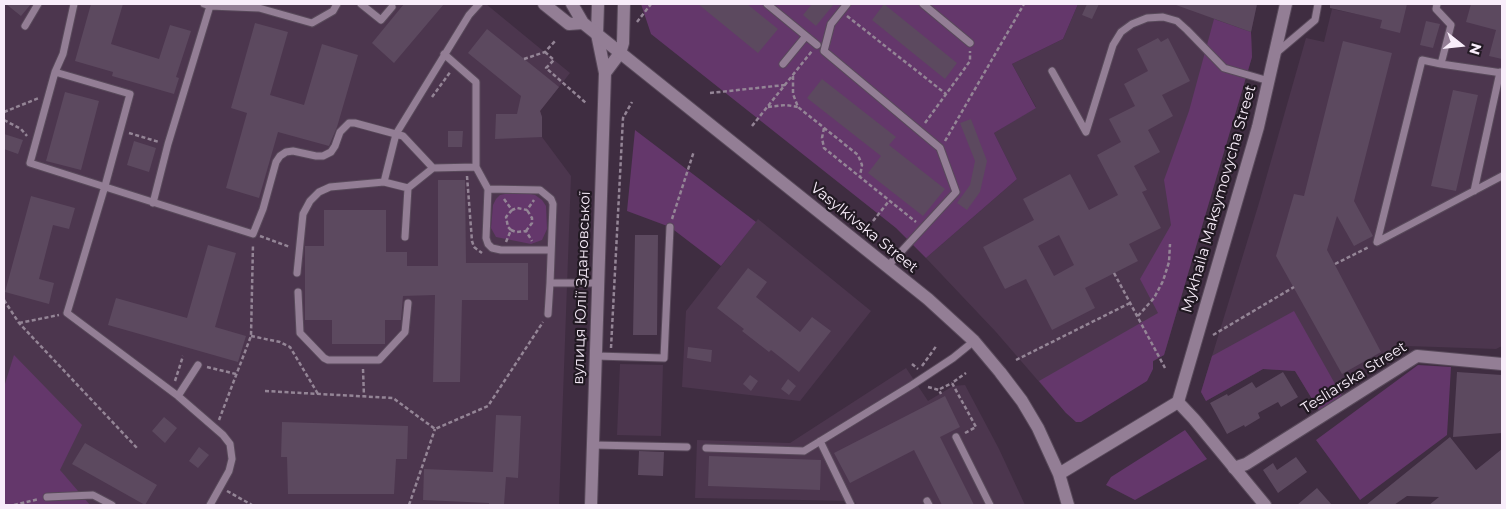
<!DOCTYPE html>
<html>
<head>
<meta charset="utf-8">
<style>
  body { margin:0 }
  #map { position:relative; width:1506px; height:509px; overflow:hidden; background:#3f2d41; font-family:Montserrat,sans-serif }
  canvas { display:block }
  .frame { position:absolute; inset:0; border:5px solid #f8edfa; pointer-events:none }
  .north { position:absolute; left:1436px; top:20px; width:50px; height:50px; -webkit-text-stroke:4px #211922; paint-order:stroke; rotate:106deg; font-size:14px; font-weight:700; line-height:20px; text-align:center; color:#f8edfa }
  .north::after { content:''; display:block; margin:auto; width:18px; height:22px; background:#f8edfa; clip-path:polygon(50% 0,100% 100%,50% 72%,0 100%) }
</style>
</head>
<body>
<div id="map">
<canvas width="1506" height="509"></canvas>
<div class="frame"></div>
<div class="north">N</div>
</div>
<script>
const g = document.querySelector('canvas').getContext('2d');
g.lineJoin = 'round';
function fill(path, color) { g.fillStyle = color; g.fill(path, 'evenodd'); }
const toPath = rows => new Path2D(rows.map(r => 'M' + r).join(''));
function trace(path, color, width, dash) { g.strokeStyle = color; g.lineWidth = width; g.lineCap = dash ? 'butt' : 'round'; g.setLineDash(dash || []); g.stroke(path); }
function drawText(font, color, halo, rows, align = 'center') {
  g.font = font + ' Montserrat,sans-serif'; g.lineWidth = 4.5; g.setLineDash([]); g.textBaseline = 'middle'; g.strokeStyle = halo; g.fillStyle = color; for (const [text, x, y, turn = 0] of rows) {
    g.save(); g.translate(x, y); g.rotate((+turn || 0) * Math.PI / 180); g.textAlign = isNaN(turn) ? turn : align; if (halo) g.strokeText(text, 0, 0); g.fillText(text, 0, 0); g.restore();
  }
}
fill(toPath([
  [4,4,486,4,570,73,540,111,542,117,542,137,571,176,559,505,4,505],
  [1078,4,1257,4,1251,32,1252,57,1164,355,1066,413,996,332,926,258,1017,179,994,133,1036,107,1012,64,1063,39],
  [1375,4,1502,4,1502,346,1496,349,1407,346,1345,381,1343,398,1320,412,1295,371,1263,369,1206,401,1201,392,1259,203,1306,38,1324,42,1332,9,1371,17],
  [758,219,871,311,800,401,682,387,686,311],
  [620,364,663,365,661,436,617,435],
  [906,368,928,401,953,386,965,385,999,449,1025,505,857,505,854,501,695,498,697,440,790,443]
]), '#4c364e');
fill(toPath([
  [641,4,1078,4,1063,39,1012,64,1036,108,994,133,1017,179,926,258,896,228,651,34],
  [1214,19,1251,32,1252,57,1164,355,1153,361,1153,369,1147,381,1081,422,1076,422,1066,413,1039,381,1158,313,1140,279,1171,225,1164,180,1189,111],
  [635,130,756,222,721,266,670,227,627,211],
  [527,193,535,195,542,200,546,206,547,229,542,240,531,244,496,237,491,228,493,205,496,199,500,195,505,194],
  [1294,311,1343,398,1320,412,1295,371,1263,369,1206,401,1201,392,1212,356],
  [14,355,82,425,60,470,90,505,4,505,4,387],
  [1418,365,1451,367,1447,435,1360,500,1316,440],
  [1185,430,1207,459,1135,500,1106,485,1111,477]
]), '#64376b');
fill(toPath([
  [6,4,31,4,21,16],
  [91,4,123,4,111,44,159,59,170,25,191,31,176,77,179,78,174,94,112,76,113,72,75,61],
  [404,4,444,4,394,63,372,43],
  [698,4,747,4,778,29,758,53],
  [812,4,834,4,816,26,803,15],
  [884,4,957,63,945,79,872,20],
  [1087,4,1099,4,1092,19,1082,15],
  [1176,4,1257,4,1251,32,1176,5],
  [1330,4,1407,4,1400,33,1380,28,1382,20,1330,8],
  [1471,4,1502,4,1502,59,1489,56,1496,30,1466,22],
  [1426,21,1440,24,1433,48,1420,45],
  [255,23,288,32,270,95,304,105,322,44,358,55,337,127,329,146,278,132,259,198,226,188,247,113,231,108],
  [487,29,559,87,540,111,542,117,542,137,495,139,496,114,517,114,521,96,468,53],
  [1158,38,1161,42,1168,38,1190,81,1162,95,1173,116,1148,130,1160,152,1134,166,1147,190,1142,192,1161,228,1129,244,1138,261,1085,288,1095,308,1052,330,1026,279,1005,289,983,247,1034,220,1023,199,1070,174,1089,210,1118,195,1097,155,1121,142,1109,119,1135,106,1124,84,1148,71,1137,49],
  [1059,235,1074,265,1054,276,1038,246],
  [1343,41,1392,53,1354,201,1373,236,1354,246,1337,216,1327,250,1381,352,1342,374,1276,256,1294,194,1304,196],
  [822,79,896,137,889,145,945,189,923,216,868,173,881,156,807,98],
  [1453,90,1478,95,1456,191,1431,186],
  [65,92,99,101,81,170,46,161],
  [971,119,987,161,980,192,967,210,957,203,970,185,975,161,960,123],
  [448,131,463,131,462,147,448,147],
  [4,134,23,140,18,154,4,149],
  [134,141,156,148,149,172,127,165],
  [438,180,465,180,466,263,528,263,528,300,462,300,460,382,433,382,435,295,403,296,401,320,385,320,385,344,332,344,332,320,305,320,305,246,324,246,324,210,386,210,386,252,407,252,407,266,438,266],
  [31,196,75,208,69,229,53,225,39,279,54,283,49,304,5,292],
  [635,235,658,235,657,335,633,335],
  [208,245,236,253,215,327,246,336,238,362,108,325,116,298,187,318],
  [748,268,767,282,756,297,800,332,812,317,831,331,799,372,771,350,769,352,742,331,744,329,717,308],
  [688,347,712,350,711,362,687,358],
  [1283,372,1298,397,1281,407,1278,402,1258,413,1260,418,1245,427,1244,425,1227,434,1210,403,1227,394,1228,396,1252,382,1256,388],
  [1457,372,1502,375,1502,433,1453,437],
  [750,375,758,381,751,391,743,384],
  [788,379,796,386,789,395,781,389],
  [945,396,960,427,940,437,974,505,942,505,914,450,850,483,834,453],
  [496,415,521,416,518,478,506,477,504,505,489,505,489,503,423,500,424,469,493,472],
  [164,417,177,428,165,443,152,431],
  [282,422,408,426,407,459,396,459,394,494,288,494,287,457,281,457],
  [1450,437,1476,470,1502,449,1502,505,1429,505,1439,497,1407,496,1394,505,1366,505],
  [85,443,157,485,145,505,72,464],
  [199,447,209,455,198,468,189,461],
  [639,451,664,452,663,476,638,475],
  [709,456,821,460,820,490,708,486],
  [1296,457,1307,472,1278,493,1263,470,1273,463,1277,470],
  [1317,488,1332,505,1297,505]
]), '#5c495f');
const service = toPath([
  [74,4,63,54,55,72,30,163,253,234,263,209,276,162,280,156,286,152,293,151,316,156,323,156,331,152,335,146,340,132,349,123,355,123,403,136,433,168],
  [204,4,210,6,259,8,312,23,333,11,337,4],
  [361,4,381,20,392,7],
  [767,4,817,45],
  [847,4,831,24,824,51,940,148,956,192,887,267],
  [923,4,970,43],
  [1437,4,1436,9,1451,25,1441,64,1502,73],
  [25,26,38,4],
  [1276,53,1315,20,1318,4],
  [444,54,476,82,476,167,488,189,540,190,551,199,553,204,550,283,598,283],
  [783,64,806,36],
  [1441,64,1422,60,1377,242,1502,176],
  [1052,71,1086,132,1113,45,1121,32,1132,24,1147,18,1163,17,1177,21,1187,30,1224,68,1269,81],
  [55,72,130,94,105,186,67,313,178,396,223,435,230,444,232,459,229,471,210,505],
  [384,182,396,134,469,15,479,4],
  [488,189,486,238,488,244,492,248,501,250,551,250],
  [1474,191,1500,72],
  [153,203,168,144,210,6],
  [405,237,408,188,433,168,476,167],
  [297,273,303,214,310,201,319,192,330,187,384,182,408,188],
  [298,292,300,333,324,358,328,360,379,360,405,332,408,303],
  [548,314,550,283],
  [596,356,664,358,670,227],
  [178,396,198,365],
  [956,437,990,505],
  [820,441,851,505],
  [593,445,687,447],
  [706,448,804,451,912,385,953,358,974,341],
  [47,497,93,495,112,505],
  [927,501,929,505]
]);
const minor = toPath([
  [605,73,620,53],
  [1234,468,1246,464,1417,356,1502,364],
  [591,505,605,73,597,34]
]);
const tertiary = toPath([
  [597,34,598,4],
  [620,53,623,43,624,4],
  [1178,402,1194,419,1265,505]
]);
const secondary = toPath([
  [544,4,569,24,583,23],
  [572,4,583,23,928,299,974,341,1000,372,1022,401,1038,428,1059,474,1068,505],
  [1059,474,1178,402,1258,127,1286,4]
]);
trace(service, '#58495a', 9);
trace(minor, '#58495a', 14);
trace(tertiary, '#58495a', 14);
trace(secondary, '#58495a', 14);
trace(toPath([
  [847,16,946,94],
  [637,22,651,4],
  [545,52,554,60,546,68,586,103],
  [524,59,545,52,556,40],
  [793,76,793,94,798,107,858,155,862,165,860,176],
  [710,93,785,85],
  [432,97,451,71],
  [768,107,786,105,798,107],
  [4,112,39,98],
  [4,120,21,129,27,136],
  [925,123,970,61,970,51],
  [752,126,812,51],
  [824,128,822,138,824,148,916,222],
  [129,133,159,142],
  [945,141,1024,4],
  [467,176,472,241,474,247,482,253],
  [504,199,512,210,517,208,527,210,534,200],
  [672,219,694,151],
  [873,221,889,201],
  [511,230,508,227,506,217,512,210],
  [526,231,532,223,532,218,527,210],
  [260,236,290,247],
  [506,242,511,230,516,232,526,231,532,241],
  [1335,264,1369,247],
  [1114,273,1165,368],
  [4,300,19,323,137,448],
  [1138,316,1154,298,1163,281,1169,262,1170,244],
  [19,323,59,315],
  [1213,335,1294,287],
  [251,336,280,342,290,347,318,394],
  [611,348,623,118,632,102],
  [1016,360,1130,303],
  [912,364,918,369],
  [922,366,937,345],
  [207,367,236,374],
  [363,369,364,397],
  [175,381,183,356],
  [928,387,939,390,941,394],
  [940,389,952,383],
  [265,391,393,398,435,429,488,406,543,322],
  [219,420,251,336,253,244],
  [965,433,976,427,952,383,966,373],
  [227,491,252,505],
  [14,505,39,499],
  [409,505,435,429]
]), '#948596', 2.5, [4, 2.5]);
trace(service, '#937e95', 7);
trace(minor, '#937e95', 12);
trace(tertiary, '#937e95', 12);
trace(secondary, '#937e95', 12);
drawText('15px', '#f8edfa', '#211922', [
  ["Mykhaila Maksymovycha Street",1219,199,-74],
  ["Vasylkivska Street",864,228,39],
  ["вулиця Юлії Здановської",582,288,-88],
  ["Tesliarska Street",1354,378,-32]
]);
</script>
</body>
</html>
